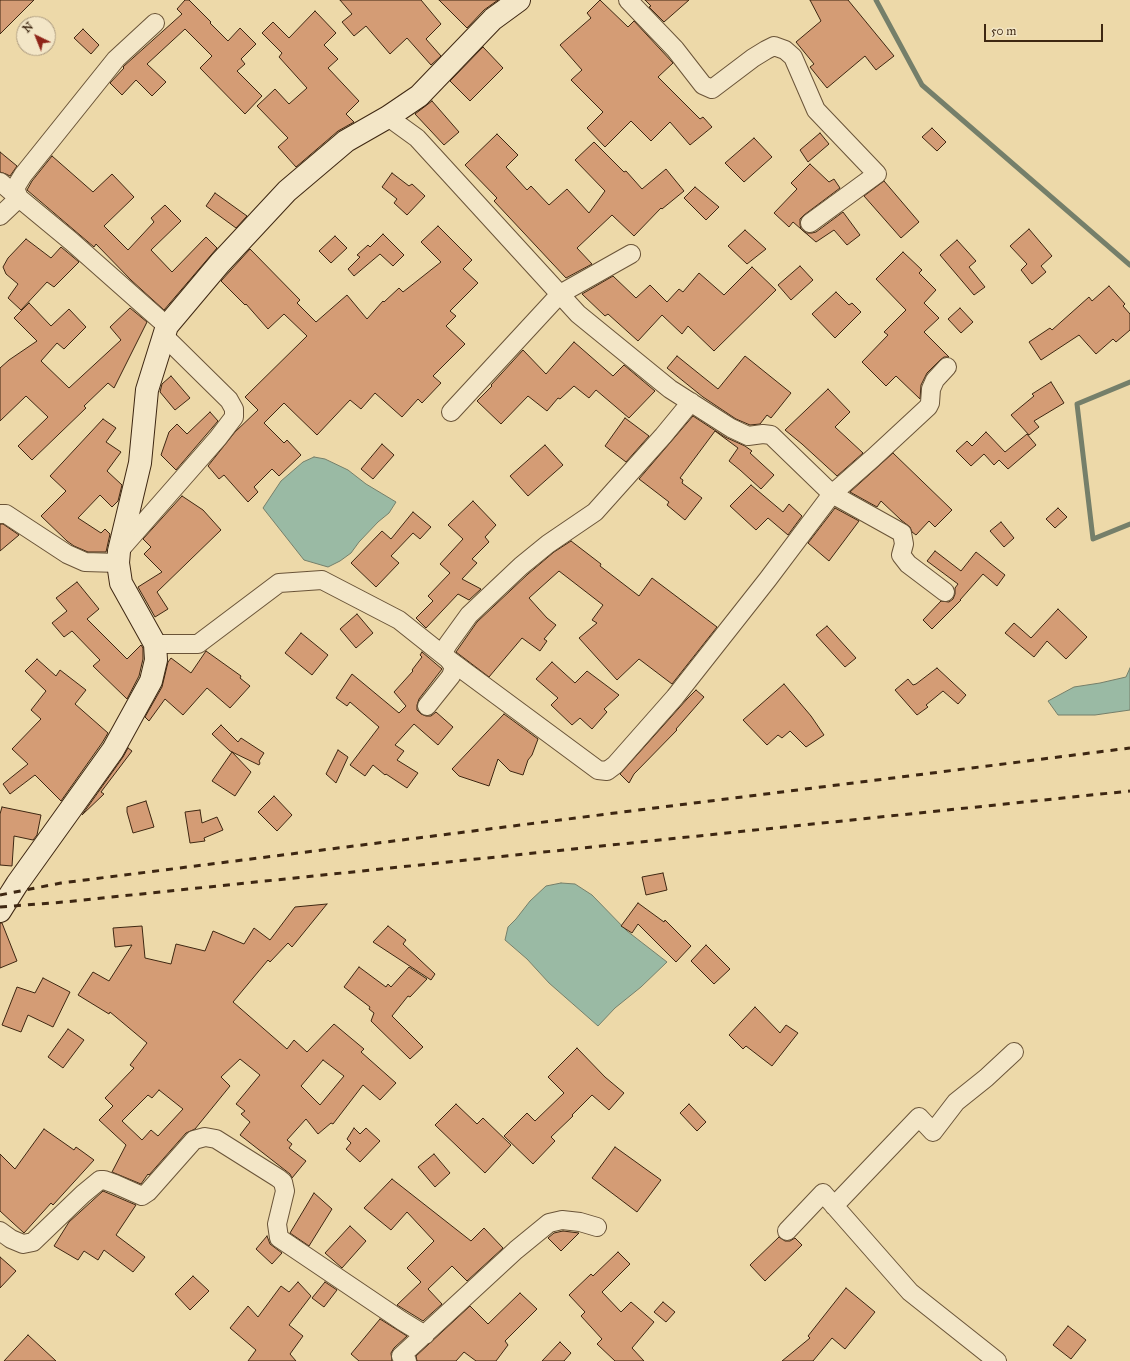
<!DOCTYPE html>
<html>
<head>
<meta charset="utf-8">
<style>
  body { margin:0 }
  #map { position:relative; width:1130px; height:1361px; overflow:hidden; background:#edd9a9; font-family:"IM FELL Great Primer",serif }
  canvas { display:block }
  .north { position:absolute; left:16px; top:16px; width:40px; height:40px; box-sizing:border-box; background:#f3e6c7; border:1px solid #ab9a7f; border-radius:50%; rotate:317deg; font-size:11px; font-weight:700; line-height:16px; text-align:center; color:#3e2712 }
  .north::after { content:''; display:block; margin:auto; width:14px; height:18px; background:#8f2418; clip-path:polygon(50% 0,100% 100%,50% 72%,0 100%) }
  .scale { position:absolute; left:984px; top:24px; width:119px; height:18px; box-sizing:border-box; border:2px solid #3e2712; border-top:0; padding-left:5px; font-size:12px; line-height:14px; white-space:nowrap; color:#3e2712; -webkit-text-stroke:3px #f3e6c7; paint-order:stroke }
</style>
</head>
<body>
<div id="map">
<canvas width="1130" height="1361"></canvas>
<div class="north">N</div>
<div class="scale">50 m</div>
</div>
<script>
const g = document.querySelector('canvas').getContext('2d');
g.lineJoin = 'round';
function fill(path, color) { g.fillStyle = color; g.fill(path, 'evenodd'); }
const toPath = rows => new Path2D(rows.map(r => 'M' + r).join(''));
function trace(path, color, width, dash) { g.strokeStyle = color; g.lineWidth = width; g.lineCap = dash ? 'butt' : 'round'; g.setLineDash(dash || []); g.stroke(path); }
const water = toPath([
  [314,457,325,459,348,470,366,484,396,502,389,513,378,522,359,542,351,553,340,561,328,567,304,560,263,508,281,481,303,462,314,457],
  [1130,668,1130,710,1095,715,1058,715,1048,701,1074,687,1100,683,1126,677,1130,668],
  [561,883,575,884,592,895,627,931,667,962,641,987,615,1008,598,1026,549,983,527,959,505,940,508,927,516,919,530,901,546,886,561,883]
]);
fill(water, '#9abaa4');
trace(water, '#757f6a', 1);
trace(toPath([
  [876,0,922,85,1130,265],
  [1130,382,1077,404,1093,539,1130,524]
]), '#757f6a', 5);
const building = toPath([
  [0,0,34,0,0,34,0,0],
  [185,0,189,0,211,22,210,23,228,41,240,28,256,44,241,59,245,64,237,71,262,96,245,114,200,68,212,56,185,29,147,64,166,82,152,96,136,80,122,95,110,83,124,68,123,67,124,66,182,14,177,9,185,0],
  [340,0,421,0,441,24,426,39,441,56,431,65,407,38,390,54,366,26,354,36,342,22,352,14,340,0],
  [439,0,498,0,484,10,467,28,439,0],
  [600,0,628,27,634,21,673,63,658,77,700,119,703,117,712,127,690,145,670,122,651,141,631,121,605,147,587,128,603,112,571,80,582,70,560,45,591,18,587,13,600,0],
  [645,0,689,0,664,22,649,7,651,6,645,0],
  [810,0,848,0,894,56,876,70,865,56,827,88,810,67,814,64,796,42,821,21,810,0],
  [315,11,336,33,324,45,338,59,328,68,359,101,346,114,354,122,338,131,296,167,278,147,288,138,257,106,275,89,289,104,307,88,279,57,282,53,262,33,273,22,289,38,315,11],
  [83,29,99,45,91,54,74,38,83,29],
  [483,47,503,68,470,101,450,81,483,47],
  [432,101,459,132,444,145,415,114,432,101],
  [932,128,946,142,937,151,922,137,932,128],
  [820,133,829,144,808,162,800,150,820,133],
  [497,134,518,155,506,167,527,190,531,186,549,205,567,189,589,213,605,191,575,160,594,142,624,172,626,171,642,189,666,169,684,191,662,209,661,208,634,236,612,215,577,248,592,264,566,278,494,201,497,198,465,165,497,134],
  [754,138,772,157,744,182,725,163,754,138],
  [0,152,17,166,10,176,6,174,0,172,0,152],
  [52,156,93,192,112,174,134,197,104,226,128,250,154,222,151,218,165,205,181,221,151,250,172,272,206,237,217,248,164,310,131,280,96,244,94,247,27,190,32,181,52,156],
  [810,164,829,182,834,179,840,188,804,215,800,219,800,225,801,229,806,233,812,233,816,232,843,212,860,235,847,245,834,230,816,242,793,222,789,227,774,213,797,189,791,183,810,164],
  [392,173,409,186,412,184,425,196,407,215,394,203,397,199,382,187,392,173],
  [884,181,919,222,901,238,864,196,884,181],
  [695,187,719,207,706,220,684,198,695,187],
  [215,193,247,216,236,228,206,206,215,193],
  [438,226,472,260,463,269,478,283,450,311,456,316,446,326,465,344,433,376,441,383,422,403,418,399,402,417,375,393,361,409,350,400,317,435,284,403,264,423,284,443,287,440,301,455,279,476,272,469,254,487,258,492,248,502,224,475,219,479,208,466,235,432,258,410,245,397,307,336,284,314,268,329,246,304,245,305,221,281,250,249,300,300,297,303,316,322,347,295,367,319,383,301,384,302,399,288,403,292,441,262,421,242,438,226],
  [1029,229,1052,256,1041,266,1046,272,1032,284,1021,270,1027,264,1010,246,1029,229],
  [745,230,766,249,747,264,728,246,745,230],
  [383,234,404,255,393,266,380,254,354,276,348,269,360,257,357,255,368,245,370,247,383,234],
  [335,236,347,248,331,263,319,251,335,236],
  [26,239,51,258,61,247,79,262,54,287,47,282,21,310,8,298,18,284,6,274,3,267,8,258,26,239],
  [957,240,976,261,969,267,985,287,974,295,940,255,957,240],
  [903,252,922,270,919,273,936,290,924,303,939,318,924,332,949,357,944,357,940,360,927,373,921,385,920,399,896,376,886,386,862,362,888,335,884,332,906,310,876,279,903,252],
  [800,266,813,280,791,300,778,285,800,266],
  [752,267,776,290,714,351,688,326,682,334,662,315,638,341,608,314,605,316,582,294,613,276,636,298,650,285,667,302,679,289,683,292,699,273,724,295,752,267],
  [1109,286,1125,304,1123,306,1130,314,1130,330,1116,342,1113,339,1096,354,1079,335,1041,360,1029,342,1050,328,1052,330,1089,297,1092,301,1109,286],
  [836,292,849,305,852,303,861,312,835,338,812,314,836,292],
  [29,303,51,326,69,309,86,327,64,349,57,343,41,361,69,388,121,340,110,327,130,308,147,322,114,388,108,383,84,406,86,408,32,460,18,446,48,417,26,396,0,421,0,368,9,360,37,341,14,318,29,303],
  [960,308,973,322,961,333,948,319,960,308],
  [574,342,613,376,624,365,655,391,629,418,596,390,589,398,574,386,560,399,558,398,547,411,528,396,501,424,477,401,492,386,491,385,523,350,546,374,574,342],
  [677,356,718,389,745,356,791,393,771,418,767,415,760,424,750,425,736,419,703,397,667,368,677,356],
  [171,376,190,398,175,410,160,392,162,384,171,376],
  [1051,382,1064,403,1034,421,1039,427,1029,435,1011,415,1034,396,1032,394,1051,382],
  [828,389,850,412,835,427,863,453,837,476,802,444,785,430,828,389],
  [210,412,218,421,176,470,161,455,169,432,177,424,187,434,210,412],
  [693,416,725,437,745,446,752,451,750,453,774,475,761,489,740,470,729,461,738,448,715,431,680,478,683,480,682,483,702,498,685,520,667,505,669,502,639,479,693,416],
  [625,418,649,436,626,462,605,446,625,418],
  [103,419,116,428,106,442,121,452,107,471,122,485,118,501,112,507,100,495,78,518,101,533,105,529,110,534,106,552,88,552,74,546,67,541,41,516,66,491,50,476,103,419],
  [986,432,1005,452,1027,434,1036,445,1008,469,999,460,994,465,984,454,971,466,956,451,967,441,972,446,986,432],
  [382,444,394,455,373,479,361,469,382,444],
  [545,445,563,465,528,496,510,476,545,445],
  [893,453,952,510,935,527,929,521,916,535,912,532,910,527,901,520,881,501,877,507,850,492,893,453],
  [751,485,783,512,789,504,802,516,788,535,768,518,756,530,730,506,751,485],
  [182,496,203,510,221,530,157,592,168,609,155,617,138,587,162,572,144,554,151,547,143,539,182,496],
  [473,501,496,525,485,537,489,542,472,559,477,563,462,579,481,589,469,600,458,594,426,628,416,618,433,601,428,596,450,573,440,564,463,539,448,525,473,501],
  [835,508,859,521,829,561,808,543,835,508],
  [1058,508,1067,517,1055,528,1046,519,1058,508],
  [413,512,431,527,420,539,413,533,391,556,399,563,376,587,351,563,382,531,391,539,413,512],
  [1001,522,1014,538,1004,547,990,531,1001,522],
  [0,524,3,524,19,535,0,551,0,524],
  [571,541,601,564,600,566,639,596,652,578,717,627,672,684,639,659,617,680,579,638,597,623,592,620,603,605,559,571,529,598,547,618,556,625,544,639,547,641,540,651,522,638,489,677,456,652,477,622,528,574,554,552,571,541],
  [935,551,961,571,976,552,1005,575,997,586,983,574,960,600,961,600,932,629,923,620,941,601,949,602,953,599,955,594,955,588,958,584,927,561,935,551],
  [77,582,99,609,87,619,127,659,141,645,143,648,143,659,139,676,127,699,93,666,100,660,72,631,64,637,52,623,67,611,56,598,77,582],
  [1058,609,1087,637,1066,659,1047,641,1034,657,1005,633,1014,623,1031,638,1058,609],
  [357,614,373,633,356,648,340,629,357,614],
  [827,626,856,658,845,667,816,635,827,626],
  [301,633,328,655,312,675,285,653,301,633],
  [206,651,241,676,240,678,250,686,230,708,207,688,183,715,165,699,149,721,145,717,162,687,168,662,171,658,191,673,206,651],
  [422,652,442,669,419,699,417,705,417,710,421,714,426,716,431,716,436,712,453,727,438,745,414,724,395,745,404,751,397,760,418,773,407,788,386,774,385,775,373,765,365,776,350,765,379,727,350,702,347,706,336,698,352,674,399,713,406,706,394,692,413,671,412,670,422,657,420,655,422,652],
  [37,659,56,676,60,670,86,690,75,704,108,733,102,743,61,801,35,775,10,794,3,784,28,764,12,749,41,719,31,710,46,691,25,671,37,659],
  [552,662,575,683,587,671,619,695,604,709,607,712,592,729,580,718,572,725,551,705,558,698,536,679,552,662],
  [937,668,966,695,958,704,943,691,926,705,928,707,917,715,895,690,908,679,913,685,916,684,937,668],
  [784,684,811,716,824,735,806,747,790,731,782,738,778,735,767,745,743,720,784,684],
  [696,690,704,697,676,729,677,730,634,774,629,783,620,774,687,699,696,690],
  [504,714,538,739,532,755,528,760,523,775,510,771,498,759,489,786,459,776,452,769,504,714],
  [221,725,238,742,241,738,264,753,259,761,260,763,259,765,230,751,212,734,221,725],
  [128,748,132,751,101,792,104,794,82,815,123,757,128,748],
  [338,750,348,757,336,783,326,774,338,750],
  [232,752,251,772,235,796,212,781,232,752],
  [274,796,292,815,277,831,258,812,274,796],
  [146,801,154,827,133,833,127,812,127,807,146,801],
  [2,807,41,815,37,835,33,840,14,836,12,866,0,865,0,814,2,807],
  [200,810,202,823,217,817,223,830,204,838,205,841,190,843,185,812,200,810],
  [663,873,667,890,646,895,642,877,663,873],
  [638,903,664,922,665,920,691,946,676,962,638,924,632,933,621,926,638,903],
  [327,904,292,947,288,943,270,962,268,960,233,1002,287,1049,294,1040,307,1052,334,1024,364,1049,361,1052,396,1083,380,1100,363,1085,333,1124,331,1123,318,1134,306,1119,287,1140,292,1144,289,1148,306,1161,292,1178,290,1174,240,1135,250,1122,241,1114,245,1111,236,1104,260,1075,240,1059,221,1077,230,1086,195,1129,186,1133,149,1175,148,1174,141,1184,112,1172,126,1145,99,1120,113,1106,105,1098,134,1068,130,1065,147,1043,110,1012,109,1014,78,995,93,972,109,981,132,945,115,947,113,928,142,926,145,958,171,964,176,944,205,951,213,931,244,944,254,928,270,940,295,907,327,904],
  [323,1060,344,1076,320,1105,301,1086,323,1060],
  [159,1090,183,1109,158,1136,151,1130,142,1140,122,1121,148,1095,152,1098,159,1090],
  [0,923,2,923,17,961,0,968,0,923],
  [388,926,406,940,403,944,435,974,431,980,373,942,388,926],
  [706,945,730,969,714,984,691,961,706,945],
  [359,967,386,987,388,984,391,987,409,967,427,979,410,997,408,996,392,1016,423,1047,410,1059,371,1021,374,1013,369,1009,370,1007,344,987,359,967],
  [43,978,70,992,53,1027,28,1015,21,1032,2,1025,17,987,35,993,43,978],
  [755,1007,780,1033,786,1025,798,1033,772,1066,746,1046,743,1049,729,1035,755,1007],
  [68,1029,84,1040,63,1068,48,1057,68,1029],
  [577,1048,605,1077,624,1093,609,1110,592,1095,572,1115,573,1116,551,1137,555,1141,533,1164,504,1136,527,1113,535,1121,564,1093,548,1077,577,1048],
  [456,1104,477,1124,483,1118,511,1145,485,1173,435,1125,456,1104],
  [689,1104,706,1122,697,1131,680,1113,689,1104],
  [354,1128,360,1134,366,1128,380,1141,360,1162,346,1149,351,1143,347,1139,354,1128],
  [44,1129,74,1150,76,1147,94,1160,53,1205,51,1203,24,1233,0,1211,0,1154,15,1169,44,1129],
  [615,1147,661,1180,637,1212,592,1178,615,1147],
  [434,1154,450,1173,435,1187,418,1167,434,1154],
  [392,1179,471,1241,484,1228,503,1248,467,1281,452,1266,428,1289,442,1304,423,1321,397,1305,421,1282,407,1268,434,1241,407,1212,391,1230,364,1208,392,1179],
  [103,1191,136,1205,116,1235,145,1257,133,1272,104,1250,98,1260,84,1251,78,1260,54,1246,69,1222,103,1191],
  [314,1193,332,1209,309,1246,290,1233,314,1193],
  [350,1226,366,1241,342,1268,325,1253,350,1226],
  [563,1231,579,1233,561,1251,548,1238,554,1233,563,1231],
  [267,1236,270,1244,282,1253,272,1264,256,1249,267,1236],
  [779,1237,785,1241,790,1241,795,1238,802,1245,765,1281,750,1265,779,1237],
  [618,1252,630,1264,602,1292,621,1312,631,1302,654,1322,632,1348,644,1361,615,1361,597,1344,602,1339,581,1316,585,1312,569,1295,591,1274,593,1276,618,1252],
  [0,1257,16,1271,0,1288,0,1257],
  [193,1276,209,1291,190,1310,175,1294,193,1276],
  [298,1282,311,1296,289,1325,303,1336,290,1354,296,1361,248,1361,256,1350,230,1328,248,1306,258,1317,281,1286,289,1292,298,1282],
  [325,1282,337,1290,324,1307,312,1298,325,1282],
  [846,1288,875,1312,845,1349,832,1338,813,1361,782,1361,810,1338,808,1336,846,1288],
  [520,1293,537,1309,505,1341,508,1345,496,1361,476,1361,464,1352,456,1361,417,1361,416,1356,470,1306,488,1324,520,1293],
  [663,1302,675,1312,666,1322,654,1312,663,1302],
  [380,1319,407,1336,394,1348,391,1353,392,1361,359,1361,351,1354,380,1319],
  [1068,1326,1086,1340,1071,1359,1053,1345,1068,1326],
  [28,1335,56,1361,4,1361,28,1335],
  [560,1342,571,1353,564,1361,542,1361,560,1342]
]);
fill(building, '#d49c75');
trace(building, '#3e2712', 1);
const minor = toPath([
  [628,0,675,49,703,85,712,89,753,58,766,50,774,46,785,50,793,57,816,110,877,174,810,223],
  [155,23,116,59,23,175,15,188,19,198,71,241,167,326],
  [388,117,417,138,578,314,670,389,731,428,748,436,763,434,771,435,832,494,902,533,904,544,901,555,908,564,945,592],
  [0,182,19,198,0,216],
  [451,412,560,294,631,254],
  [0,514,6,514,67,554,85,562,118,563],
  [119,551,218,438,234,417,234,409,229,400,164,336],
  [155,644,198,644,279,583,322,580,399,620,448,659,598,770,607,771,615,765,675,697,768,579,832,494,873,458,928,407,930,403,931,389,935,380,947,367],
  [427,706,451,676,454,667,443,652,448,644,469,615,521,566,548,544,595,512,663,436,691,402],
  [834,1206,919,1117,933,1132,956,1102,986,1078,1014,1052],
  [0,1231,11,1239,23,1244,33,1242,83,1194,100,1180,104,1180,115,1184,142,1196,148,1192,194,1140,205,1137,216,1139,278,1178,283,1182,285,1191,277,1224,279,1238,402,1321,425,1335],
  [787,1231,823,1193,910,1292,997,1361],
  [407,1361,401,1356,516,1250,549,1223,562,1220,580,1222,597,1227]
]);
const secondary = toPath([
  [0,911,17,884,113,750,151,681,156,660,155,644,121,583,118,563,119,551,140,463,147,390,167,326,220,263,287,191,346,141,388,117,419,96,493,19,519,0]
]);
trace(minor, '#6a5438', 20);
trace(secondary, '#3e2712', 24);
trace(minor, '#f3e6c7', 18);
trace(secondary, '#f3e6c7', 22);
trace(toPath([
  [0,895,61,883,1130,748],
  [0,907,64,902,1130,791]
]), '#3e2712', 3, [7, 7]);
</script>
</body>
</html>
